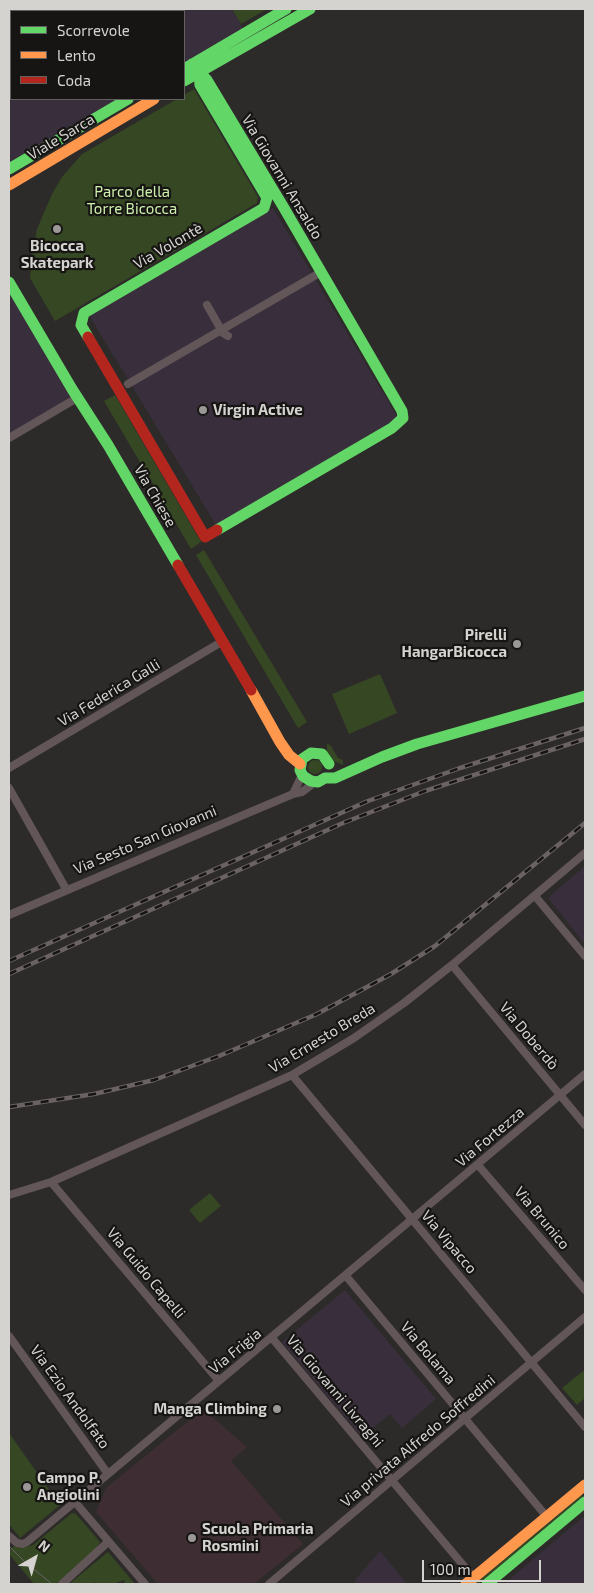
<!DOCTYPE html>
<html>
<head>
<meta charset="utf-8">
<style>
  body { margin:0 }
  #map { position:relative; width:594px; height:1593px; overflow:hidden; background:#2d2b29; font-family:"Exo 2",sans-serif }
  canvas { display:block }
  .frame { position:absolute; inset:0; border:10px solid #d5d3d0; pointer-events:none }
  .legend { position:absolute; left:10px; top:10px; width:175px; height:90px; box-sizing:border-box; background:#161513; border:1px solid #62615f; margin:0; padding:6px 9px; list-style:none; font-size:15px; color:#d5d3d0 }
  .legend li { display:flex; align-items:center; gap:10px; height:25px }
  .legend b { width:25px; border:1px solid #62615f }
  .north { position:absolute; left:10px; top:1533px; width:50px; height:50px; -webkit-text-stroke:4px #161513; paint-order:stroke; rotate:38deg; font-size:14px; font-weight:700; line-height:20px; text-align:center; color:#d5d3d0 }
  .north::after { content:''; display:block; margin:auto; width:18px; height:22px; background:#d5d3d0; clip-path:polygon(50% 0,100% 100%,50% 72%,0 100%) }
  .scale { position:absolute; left:422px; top:1560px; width:119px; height:22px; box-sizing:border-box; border:2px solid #d5d3d0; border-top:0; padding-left:6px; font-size:15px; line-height:18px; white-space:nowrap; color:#d5d3d0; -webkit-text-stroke:4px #161513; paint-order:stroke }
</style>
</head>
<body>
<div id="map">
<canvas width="594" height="1593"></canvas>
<div class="frame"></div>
<ul class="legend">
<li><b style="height:6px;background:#63d668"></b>Scorrevole</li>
<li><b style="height:6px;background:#ff974d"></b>Lento</li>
<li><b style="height:6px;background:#b3261e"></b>Coda</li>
</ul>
<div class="north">N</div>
<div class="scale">100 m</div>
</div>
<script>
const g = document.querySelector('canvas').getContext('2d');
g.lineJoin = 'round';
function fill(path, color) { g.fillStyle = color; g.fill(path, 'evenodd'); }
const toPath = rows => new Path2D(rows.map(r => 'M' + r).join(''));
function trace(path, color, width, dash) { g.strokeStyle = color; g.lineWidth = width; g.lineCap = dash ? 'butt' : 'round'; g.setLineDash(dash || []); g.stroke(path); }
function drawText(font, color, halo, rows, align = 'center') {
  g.font = font + ' "Exo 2",sans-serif'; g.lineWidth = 4.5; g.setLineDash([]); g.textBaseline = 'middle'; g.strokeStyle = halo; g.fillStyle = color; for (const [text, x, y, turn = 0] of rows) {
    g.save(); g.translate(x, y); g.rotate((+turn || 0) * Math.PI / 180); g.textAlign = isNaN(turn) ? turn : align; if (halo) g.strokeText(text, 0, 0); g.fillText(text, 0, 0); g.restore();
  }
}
fill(toPath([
  [9,9,232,9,244,30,184,65,184,11,11,11,11,99,126,99,9,167],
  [273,208,398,418,216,525,89,315],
  [9,287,73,397,9,434],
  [585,866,585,944,548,898],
  [345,1290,436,1399,402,1428,390,1414,362,1437,282,1342],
  [585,1516,585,1584,504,1584,564,1533],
  [380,1551,386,1558,407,1584,353,1584,356,1581,355,1580]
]), '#392f3c');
fill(toPath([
  [203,1409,247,1447,231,1461,303,1544,254,1584,158,1584,96,1512,106,1488]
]), '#3e2e34');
fill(toPath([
  [232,9,267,9,241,24],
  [194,89,258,197,257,203,55,321,30,278,31,261,37,229,52,194,62,177,82,154,177,99,184,99,184,95],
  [115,395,201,542,191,549,104,401],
  [204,550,307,722,298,728,196,555],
  [380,674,397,713,349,734,332,694],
  [327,743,331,746,338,758,343,760,343,765,334,761,327,752],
  '308 767a7 7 0 1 1 14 0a7 7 0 1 1-14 0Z',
  [210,1193,221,1206,200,1223,189,1210],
  [583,1371,585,1373,585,1398,577,1405,562,1388],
  [9,1433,60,1505,20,1538,9,1524],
  [581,1494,583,1496,478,1584,473,1584],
  [72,1513,76,1514,100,1542,91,1558,62,1581,52,1584,34,1584,9,1554,9,1551,14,1546,23,1548,33,1545],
  [108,1552,135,1584,125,1584,124,1580,113,1584,97,1584,95,1582,93,1584,69,1584]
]), '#364723');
trace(toPath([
  [207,305,223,333,228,336],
  [128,384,316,275],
  [9,438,77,398],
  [9,768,223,641],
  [9,788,66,889],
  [293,794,302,775],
  [535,896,585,956],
  [9,915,248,813,293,794,302,792,315,782],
  [452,965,585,1125],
  [292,1075,585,1427],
  [478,1165,585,1290],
  [51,1182,219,1381],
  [9,1195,51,1182,292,1075,354,1038,404,1003,452,965,585,853],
  [346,1276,547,1517],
  [9,1336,108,1474],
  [272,1338,474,1578],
  [75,1502,145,1584],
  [9,1536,17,1543,23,1544,27,1542,585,1074],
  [62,1584,108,1542],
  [269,1584,585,1317]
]), '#635659', 8);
trace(toPath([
  [192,64,207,80,284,208,402,411,403,418,392,428,217,530],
  [184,69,286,9],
  [184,81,310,9],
  [9,169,128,99],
  [9,282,72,389,108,445,178,565],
  [88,337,81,325,84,313,264,208,267,198,200,85,199,73],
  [329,764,322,754,311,753,302,759,300,770,303,776,311,781,318,782,325,778,335,778,382,757,417,744,585,696],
  [487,1584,585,1502]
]), '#63d668', 11);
trace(toPath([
  [9,185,154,99],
  [251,690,280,742,289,755,300,764],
  [466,1584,585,1485]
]), '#ff974d', 11);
trace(toPath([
  [88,337,205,537,217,530],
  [178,565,251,690]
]), '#b3261e', 11);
trace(toPath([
  [9,1546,25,1562,52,1584]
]), '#6b6264', 1);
const rail = toPath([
  [9,961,368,801,460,768,585,728],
  [9,974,343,823,425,791,585,739],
  [9,1107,94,1094,154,1080,219,1056,317,1014,391,974,435,946,585,823]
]);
trace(rail, '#6b6264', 4.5);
trace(rail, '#161513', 2.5, [8]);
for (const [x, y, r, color] of [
  [57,229,5,"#9a9896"],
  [203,410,5,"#9a9896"],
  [517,644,5,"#9a9896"],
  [277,1409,5,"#9a9896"],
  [27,1487,5,"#9a9896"],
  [192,1538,5,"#9a9896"]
]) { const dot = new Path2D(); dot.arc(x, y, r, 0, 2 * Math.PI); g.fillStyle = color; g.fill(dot); trace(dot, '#161513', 2); }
drawText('15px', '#d5d3d0', '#161513', [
  ["Viale Sarca",61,137,-31],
  ["Via Giovanni Ansaldo",282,177,59],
  ["Via Volontè",168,246,-30],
  ["Via Chiese",155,496,60],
  ["Via Federica Galli",109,693,-31],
  ["Via Sesto San Giovanni",145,840,-23],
  ["Via Doberdò",529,1036,50],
  ["Via Ernesto Breda",322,1038,-31],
  ["Via Fortezza",490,1137,-40],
  ["Via Brunico",542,1218,50],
  ["Via Vipacco",449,1242,50],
  ["Via Guido Capelli",146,1273,50],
  ["Via Frigia",235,1351,-39],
  ["Via Bolama",428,1353,50],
  ["Via Giovanni Livraghi",335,1391,50],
  ["Via Ezio Andolfato",70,1397,54],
  ["Via privata Alfredo Soffredini",418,1441,-40]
]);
drawText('15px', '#cdf0ab', '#161513', [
  ["Parco della",132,192],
  ["Torre Bicocca",132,209]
]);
drawText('bold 15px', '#d5d3d0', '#161513', [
  ["Bicocca",57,246,"center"],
  ["Skatepark",57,263,"center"],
  ["Virgin Active",213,410],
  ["Pirelli",507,635,"right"],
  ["HangarBicocca",507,652,"right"],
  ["Manga Climbing",267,1409,"right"],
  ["Campo P.",37,1478],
  ["Angiolini",37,1495],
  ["Scuola Primaria",202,1529],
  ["Rosmini",202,1546]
], 'left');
</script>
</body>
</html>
